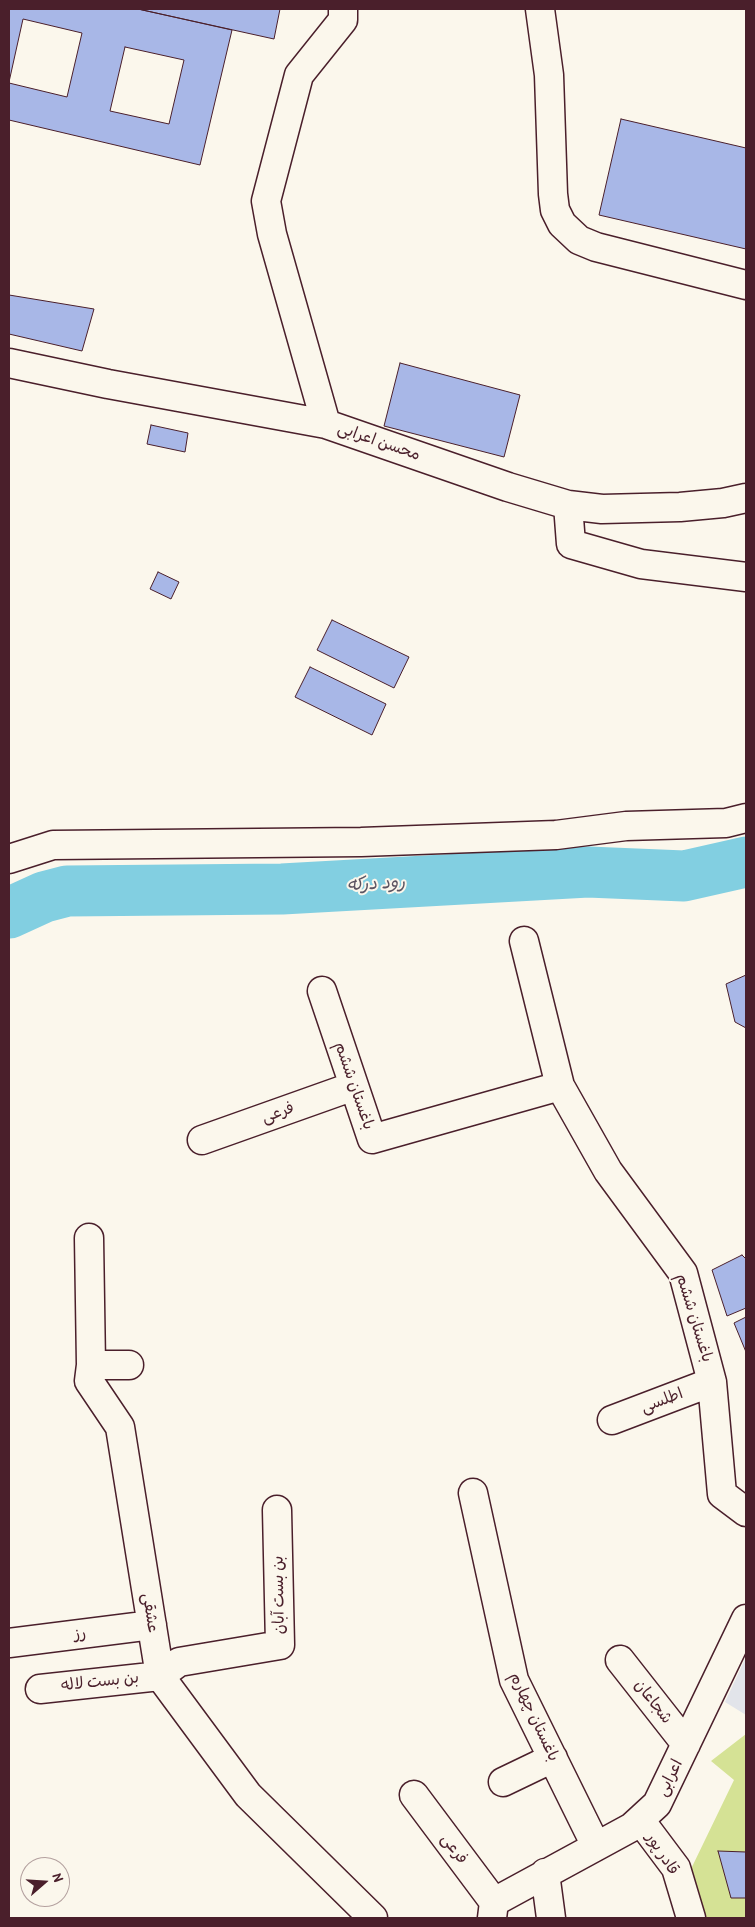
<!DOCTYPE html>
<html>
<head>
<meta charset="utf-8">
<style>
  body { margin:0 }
  #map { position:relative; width:755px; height:1927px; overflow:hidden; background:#fbf7ec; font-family:"Patrick Hand",sans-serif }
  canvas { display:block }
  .frame { position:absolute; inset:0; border:10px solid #4a1f2b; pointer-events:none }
  .north { position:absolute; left:20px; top:1857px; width:50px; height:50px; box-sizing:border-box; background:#fbf7ec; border:1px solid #b4a19f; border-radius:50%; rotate:71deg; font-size:14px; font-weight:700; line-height:20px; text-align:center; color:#4a1f2b }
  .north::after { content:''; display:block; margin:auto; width:18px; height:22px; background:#4a1f2b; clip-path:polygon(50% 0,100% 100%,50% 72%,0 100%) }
</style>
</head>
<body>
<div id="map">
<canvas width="755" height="1927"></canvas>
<div class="frame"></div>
<div class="north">N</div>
</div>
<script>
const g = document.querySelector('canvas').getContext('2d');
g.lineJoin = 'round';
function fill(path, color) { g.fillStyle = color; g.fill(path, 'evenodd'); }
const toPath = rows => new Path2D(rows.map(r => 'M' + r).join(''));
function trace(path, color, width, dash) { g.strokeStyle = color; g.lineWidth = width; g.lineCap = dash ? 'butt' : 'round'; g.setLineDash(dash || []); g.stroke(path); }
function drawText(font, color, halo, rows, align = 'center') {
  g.font = font + ' "Patrick Hand","Playpen Sans Arabic",sans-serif'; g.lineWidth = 4; g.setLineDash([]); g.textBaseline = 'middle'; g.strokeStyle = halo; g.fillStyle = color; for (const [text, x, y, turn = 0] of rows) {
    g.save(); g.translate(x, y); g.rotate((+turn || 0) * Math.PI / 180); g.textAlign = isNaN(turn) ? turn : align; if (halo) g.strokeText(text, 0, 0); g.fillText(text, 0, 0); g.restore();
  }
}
fill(toPath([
  [746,1657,746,1715,725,1702]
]), '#e2e4ea');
fill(toPath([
  [746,1734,746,1918,704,1918,690,1871,734,1780,711,1761]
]), '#d5e295');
trace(toPath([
  [9,913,44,897,67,891,282,889,588,872,684,876,746,862]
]), '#82cfe1', 51);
const building = toPath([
  [9,9,138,9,232,30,200,165,9,120,9,83,67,97,82,33,23,19,9,82,9,9],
  [125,47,184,60,169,124,110,111,125,47],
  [138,9,280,9,274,39,138,9],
  [621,119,746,148,746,249,599,215,621,119],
  [9,295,94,309,82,351,9,334,9,295],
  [400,363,520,395,504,457,384,426,400,363],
  [151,425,188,433,185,452,147,444,151,425],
  [158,572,179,582,171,599,150,589,158,572],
  [332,620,409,657,394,688,317,650,332,620],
  [310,667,386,704,372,735,295,697,310,667],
  [746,975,746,1028,735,1022,726,984,746,975],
  [742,1255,746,1259,746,1308,727,1316,712,1270,742,1255],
  [746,1317,746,1352,734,1323,746,1317],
  [718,1851,746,1852,746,1898,731,1898,718,1851]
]);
fill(building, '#a8b7e7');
trace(building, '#4a1f2b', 1);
const minor = toPath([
  [540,9,549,75,553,194,555,210,562,224,579,240,596,247,746,285],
  [9,363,108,384,326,424,508,487,568,505,602,509,680,507,723,503,746,498],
  [326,424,272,234,266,201,299,75,343,20,343,9],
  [568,505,571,544,641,564,746,577],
  [9,859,53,845,361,842,556,835,626,826,726,823,746,818],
  [524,941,560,1086,608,1171,683,1273,712,1382,722,1494,746,1512],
  [322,991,372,1139,560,1086],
  [202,1140,354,1086],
  [89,1238,91,1365,89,1381,120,1427,160,1676,248,1795,373,1918],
  [91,1365,129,1365],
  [612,1420,712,1382],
  [473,1493,514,1680,596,1846],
  [9,1643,152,1625],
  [620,1660,686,1744],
  [40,1689,160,1676,179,1662,280,1645,277,1510],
  [503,1782,553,1758],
  [414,1795,494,1902],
  [640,1820,676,1868,691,1918],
  [545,1873,551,1918],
  [492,1918,494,1902,632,1827,657,1804,746,1619]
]);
trace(minor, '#4a1f2b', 31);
trace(minor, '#fbf7ec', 28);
drawText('16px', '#4a1f2b', '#fbf7ec', [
  ["محسن اعرابی",379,442,19],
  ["باغستان ششم",354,1086,71],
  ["فرعی",278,1113,-19],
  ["باغستان ششم",694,1318,73],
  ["اطلسی",662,1401,-21],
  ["بن بست آبان",279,1595,-91],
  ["عشقی",150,1613,81],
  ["رز",80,1634,-7],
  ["بن بست لاله",100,1682,-6],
  ["شجاعان",653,1702,52],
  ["باغستان چهارم",534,1717,65],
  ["اعرابی",670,1778,-64],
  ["فرعی",454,1849,53],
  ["قادر پور",662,1854,57]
]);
drawText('italic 18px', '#5b5462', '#fbf7ec', [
  ["رود درکه",376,884,-3]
]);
</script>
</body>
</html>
